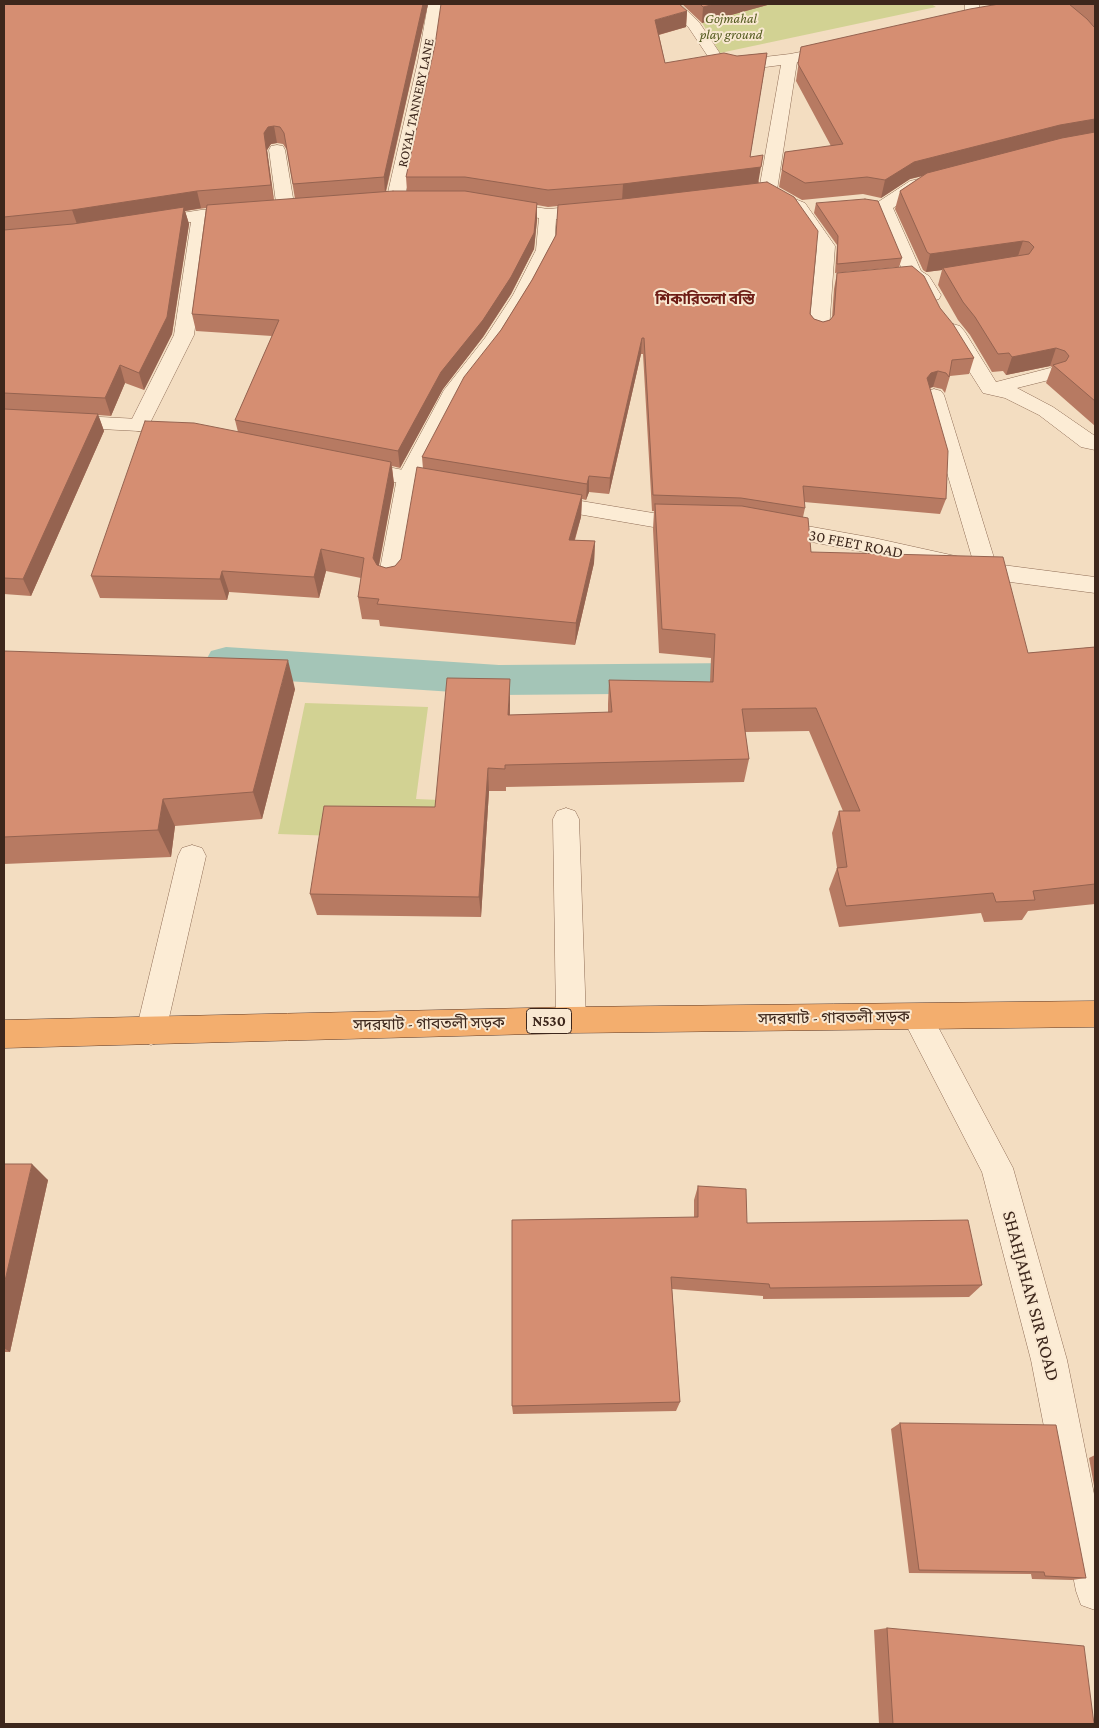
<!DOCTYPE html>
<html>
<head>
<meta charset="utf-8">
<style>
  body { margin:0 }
  #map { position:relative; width:1099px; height:1728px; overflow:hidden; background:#f3ddc1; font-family:"Crimson Pro",serif }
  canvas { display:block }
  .frame { position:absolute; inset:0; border:5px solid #3d271c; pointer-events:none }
</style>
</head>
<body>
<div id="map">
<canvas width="1099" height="1728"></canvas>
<div class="frame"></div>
</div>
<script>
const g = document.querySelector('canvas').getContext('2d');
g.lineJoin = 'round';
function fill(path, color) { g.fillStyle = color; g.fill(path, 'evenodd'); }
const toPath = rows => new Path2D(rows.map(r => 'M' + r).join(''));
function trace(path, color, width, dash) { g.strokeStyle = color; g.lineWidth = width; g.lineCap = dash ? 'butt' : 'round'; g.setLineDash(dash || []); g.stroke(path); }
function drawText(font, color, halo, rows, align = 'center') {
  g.font = font + ' "Crimson Pro","Noto Sans Bengali",serif'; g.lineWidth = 4; g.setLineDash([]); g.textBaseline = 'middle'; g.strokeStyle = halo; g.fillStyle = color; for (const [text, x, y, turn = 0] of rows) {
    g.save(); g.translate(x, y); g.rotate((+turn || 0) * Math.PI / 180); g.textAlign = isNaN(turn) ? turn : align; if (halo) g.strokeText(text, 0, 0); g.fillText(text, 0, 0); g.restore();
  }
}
fill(toPath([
  [691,4,931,4,936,7,720,53],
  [305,703,428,707,416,799,487,802,483,841,278,834]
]), '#d2d293');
fill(toPath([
  [226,647,499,665,737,663,775,666,790,670,796,681,790,692,775,696,737,693,499,695,226,677,211,673,205,662,211,651,226,647]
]), '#a4c5b7');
const minor = toPath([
  [428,4,442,4,434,61,404,201,401,205,395,206,389,205,386,201,418,61,428,4],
  [665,4,680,4,699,22,723,58,730,61,790,54,837,45,842,46,844,49,842,52,797,62,777,190,774,194,768,195,762,194,759,190,781,65,735,71,713,64,689,28,665,4],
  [965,4,979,4,979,16,977,19,967,19,965,16,965,4],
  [277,145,283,146,285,150,295,210,292,214,286,215,280,214,277,210,269,150,271,146,277,145],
  [931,176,937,177,940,181,937,185,922,189,893,208,921,271,929,276,941,295,939,299,932,301,925,299,915,284,904,274,875,206,878,202,910,181,931,176],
  [795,199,805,203,835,246,829,330,826,334,819,336,812,334,809,330,817,246,786,204,789,200,795,199],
  [500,202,548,209,594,205,600,206,603,210,600,214,594,215,556,219,554,250,531,295,500,345,463,392,419,478,402,580,398,586,390,588,382,586,378,580,397,478,444,390,485,338,513,295,536,250,539,218,494,211,491,207,494,203,500,202],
  [243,208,249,209,252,213,249,217,209,220,194,335,149,425,146,430,139,431,132,430,129,425,174,335,191,222,149,228,143,227,140,223,143,219,149,218,201,210,243,208],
  [953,324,960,326,965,332,996,382,1050,368,1057,370,1060,374,1057,378,1017,388,1053,407,1095,436,1095,450,1081,447,1039,415,1005,398,983,393,943,330,946,326,953,324],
  [934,389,941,391,944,395,998,571,995,577,987,579,979,577,976,571,924,395,927,391,934,389],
  [566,808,575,811,579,819,586,1020,582,1030,571,1033,560,1030,556,1020,553,819,557,811,566,808],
  [192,845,202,848,206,856,166,1031,162,1041,151,1045,140,1041,136,1031,178,856,182,848,192,845],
  [917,1004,928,1008,1013,1168,1067,1360,1095,1499,1095,1610,1081,1605,1076,1591,1031,1360,982,1172,902,1017,906,1008,917,1004]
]);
const tertiary = toPath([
  [4,412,139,419,188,428,191,433,188,438,181,440,139,431,4,424,4,412],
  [356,461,451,479,459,481,462,486,459,491,451,493,348,473,345,468,348,463,356,461],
  [545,495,659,514,691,515,699,517,702,522,699,527,691,529,659,528,537,507,534,502,537,497,545,495],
  [773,520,874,538,987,563,1095,577,1095,593,987,579,874,554,765,533,762,528,765,523,773,520]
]);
const trunk = toPath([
  [1095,1001,1095,1027,571,1033,4,1048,4,1020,571,1007,1095,1001]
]);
trace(minor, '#8f6d56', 1);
trace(tertiary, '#8f6d56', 1);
trace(trunk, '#5c3b2b', 1);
fill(minor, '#fcecd5');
fill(tertiary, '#fcecd5');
fill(trunk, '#f3ae6e');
fill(toPath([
  [4,4,428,4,386,192,407,191,406,177,687,11,686,27,659,35,665,63,737,56,767,53,750,157,759,183,810,314,814,319,823,322,830,320,832,318,834,289,837,273,940,308,974,358,969,374,950,376,945,393,942,389,933,387,930,388,946,499,940,514,804,502,805,508,803,517,811,552,1028,653,1095,647,1095,904,1028,911,1022,920,984,922,981,913,839,927,829,889,837,868,832,833,839,811,843,811,809,731,745,732,749,759,744,782,506,787,506,791,489,791,481,917,317,915,310,894,435,807,510,702,510,715,608,713,608,704,609,680,710,682,711,658,659,653,653,529,654,511,652,511,643,354,641,354,609,494,589,492,586,500,582,499,581,517,575,540,595,541,594,563,575,645,380,626,379,620,362,619,358,597,361,578,326,571,319,598,229,592,227,600,100,598,91,576,238,432,235,420,272,336,196,331,192,314,206,208,185,211,189,224,172,334,144,390,125,383,111,416,98,415,104,431,31,596,4,594],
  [277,143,283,144,287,150,295,199,274,200,267,150,271,144],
  [537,205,548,207,558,206,556,235,532,280,422,457,423,469,401,559,395,566,386,568,379,566,394,484,392,466,400,468,443,389,483,337,511,294,534,249,537,220],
  [682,4,771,4,702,23],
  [999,4,1095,4,1095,426,1046,383,1052,367,1050,366,1006,375,1003,371,992,372,970,335,958,320,938,285,942,270,926,272,923,270,895,209,900,191,923,176,910,179,881,198,863,194,802,200,779,187,785,152,831,146,796,81,801,47],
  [816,203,902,258,899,267,835,273,837,245,814,213],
  [4,651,295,689,262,819,175,826,171,857,4,864],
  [4,1164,48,1180,10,1352,4,1352],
  [698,1186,747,1223,982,1285,969,1297,763,1299,763,1296,672,1289,680,1402,676,1411,513,1414,512,1406,694,1217,694,1200],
  [900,1423,1086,1578,1072,1580,1032,1579,1031,1574,909,1573,891,1429],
  [1095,1455,1095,1491,1089,1458],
  [887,1628,1094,1724,879,1724,874,1630]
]), '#b77a62');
fill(toPath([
  [423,4,428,4,385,194,384,177],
  [715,4,771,4,702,23,703,7],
  [687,11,686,27,654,36,655,20],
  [767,53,748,169,763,155,758,184,622,201,623,184],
  [1095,119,1095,135,1055,142,910,179,881,198,885,180,914,162,1060,125],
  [274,126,277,143,271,144,267,150,274,202,271,185,264,133,268,127],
  [197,191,201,208,185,211,189,224,172,334,144,390,139,373,78,227,72,210],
  [537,203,537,220,534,249,511,294,483,337,443,389,400,468,398,451,441,372],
  [1023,241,1017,259,943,268,942,270,926,272,930,254],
  [642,338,641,354,609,494,610,478],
  [1056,348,1050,366,1006,375,1012,357],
  [120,365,125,383,111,416,105,398],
  [938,371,933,387,926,389,927,378,931,373],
  [98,414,104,431,31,596,23,579],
  [391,462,394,484,376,580,373,558],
  [589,476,589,492,586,500,587,484],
  [582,495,581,517,568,562,569,540],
  [595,541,594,563,575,645,576,623],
  [321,549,326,571,319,598,314,577],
  [222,571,229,592,227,600,220,579],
  [288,660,295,689,262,819,253,792],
  [510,679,510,702,509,738,508,715],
  [488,768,489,791,481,917,479,897],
  [163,799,175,826,171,857,158,830],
  [32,1164,48,1180,10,1352,4,1348,4,1285]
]), '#956350');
const building = toPath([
  [4,4,423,4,384,177,293,184,284,133,280,127,274,126,268,127,264,133,271,185,197,191,72,210,4,217,4,4],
  [441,4,679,4,687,11,655,20,665,63,724,53,737,56,767,53,750,157,763,155,761,167,623,184,548,190,465,177,406,177,435,45,441,4],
  [700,4,715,4,703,7,700,4],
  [999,4,1069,4,1087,19,1094,27,1095,28,1095,119,1060,125,914,162,885,180,867,177,805,183,782,170,785,152,843,144,798,64,801,47,970,9,999,4],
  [1095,132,1095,401,1053,365,1066,361,1069,356,1065,351,1056,348,1012,357,1009,353,998,354,975,317,963,302,943,268,1029,254,1034,247,1029,242,1023,241,930,254,927,252,900,191,927,173,1062,138,1095,132],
  [767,182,794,197,818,231,810,314,814,319,823,322,830,320,834,315,837,273,912,266,924,276,940,308,953,324,974,358,952,360,949,377,946,373,938,371,931,373,927,378,948,451,946,499,803,486,805,508,741,498,653,495,644,338,642,338,610,478,589,476,587,484,422,457,464,377,501,330,532,280,556,235,558,205,623,199,767,182],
  [393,191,465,191,537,203,534,233,511,277,483,320,441,372,398,451,235,420,279,320,192,314,207,205,393,191],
  [865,199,878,201,902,258,837,264,838,236,816,203,865,199],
  [184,207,167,317,139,373,120,365,105,398,4,393,4,230,73,224,184,207],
  [4,409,98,414,23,579,4,578,4,409],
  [145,421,194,423,391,462,373,558,377,565,386,568,395,566,401,559,417,467,582,495,569,540,595,541,576,623,377,604,379,599,358,597,364,558,321,549,314,577,222,571,220,579,91,576,145,421],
  [655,504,742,506,808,518,811,552,1003,557,1028,653,1095,647,1095,884,1033,891,1035,900,996,902,993,893,846,906,837,868,847,867,839,811,860,811,816,708,742,709,749,759,505,765,505,769,488,768,479,897,310,894,324,806,435,807,447,678,510,679,508,715,612,712,609,680,713,682,715,634,662,629,655,504],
  [4,651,288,660,253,792,163,799,158,830,4,837,4,651],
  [4,1164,32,1164,4,1285,4,1164],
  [698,1186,746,1189,747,1223,968,1220,982,1285,770,1288,769,1284,671,1277,680,1402,512,1406,512,1220,698,1217,698,1186],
  [900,1423,1056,1425,1086,1578,1045,1576,1044,1572,919,1570,900,1423],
  [887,1628,1084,1646,1094,1724,893,1724,887,1628]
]);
fill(building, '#d58e72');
trace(building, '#956350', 1);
drawText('italic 14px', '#545b20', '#f9e8d1', [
  ["Gojmahal",731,19],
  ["play ground",731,35]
]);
drawText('14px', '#3d271c', '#f9e8d1', [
  ["ROYAL TANNERY LANE",416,103,-78]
]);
drawText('bold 15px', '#6e1d16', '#f9e8d1', [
  ["শিকারিতলা বস্তি",705,299]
]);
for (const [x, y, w] of [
  [549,1021,45]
]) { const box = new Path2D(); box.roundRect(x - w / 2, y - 12.5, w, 25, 4); g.fillStyle = '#f9e8d1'; g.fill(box); trace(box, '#3d271c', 1); }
drawText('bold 15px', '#3d271c', null, [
  ["N530",549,1021]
]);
drawText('16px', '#3d271c', '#f9e8d1', [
  ["30 FEET ROAD",856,544,11],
  ["সদরঘাট - গাবতলী সড়ক",834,1018,-1],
  ["সদরঘাট - গাবতলী সড়ক",429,1024,-1]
]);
drawText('19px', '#3d271c', '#f9e8d1', [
  ["SHAHJAHAN SIR ROAD",1031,1296,75]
]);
</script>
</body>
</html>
